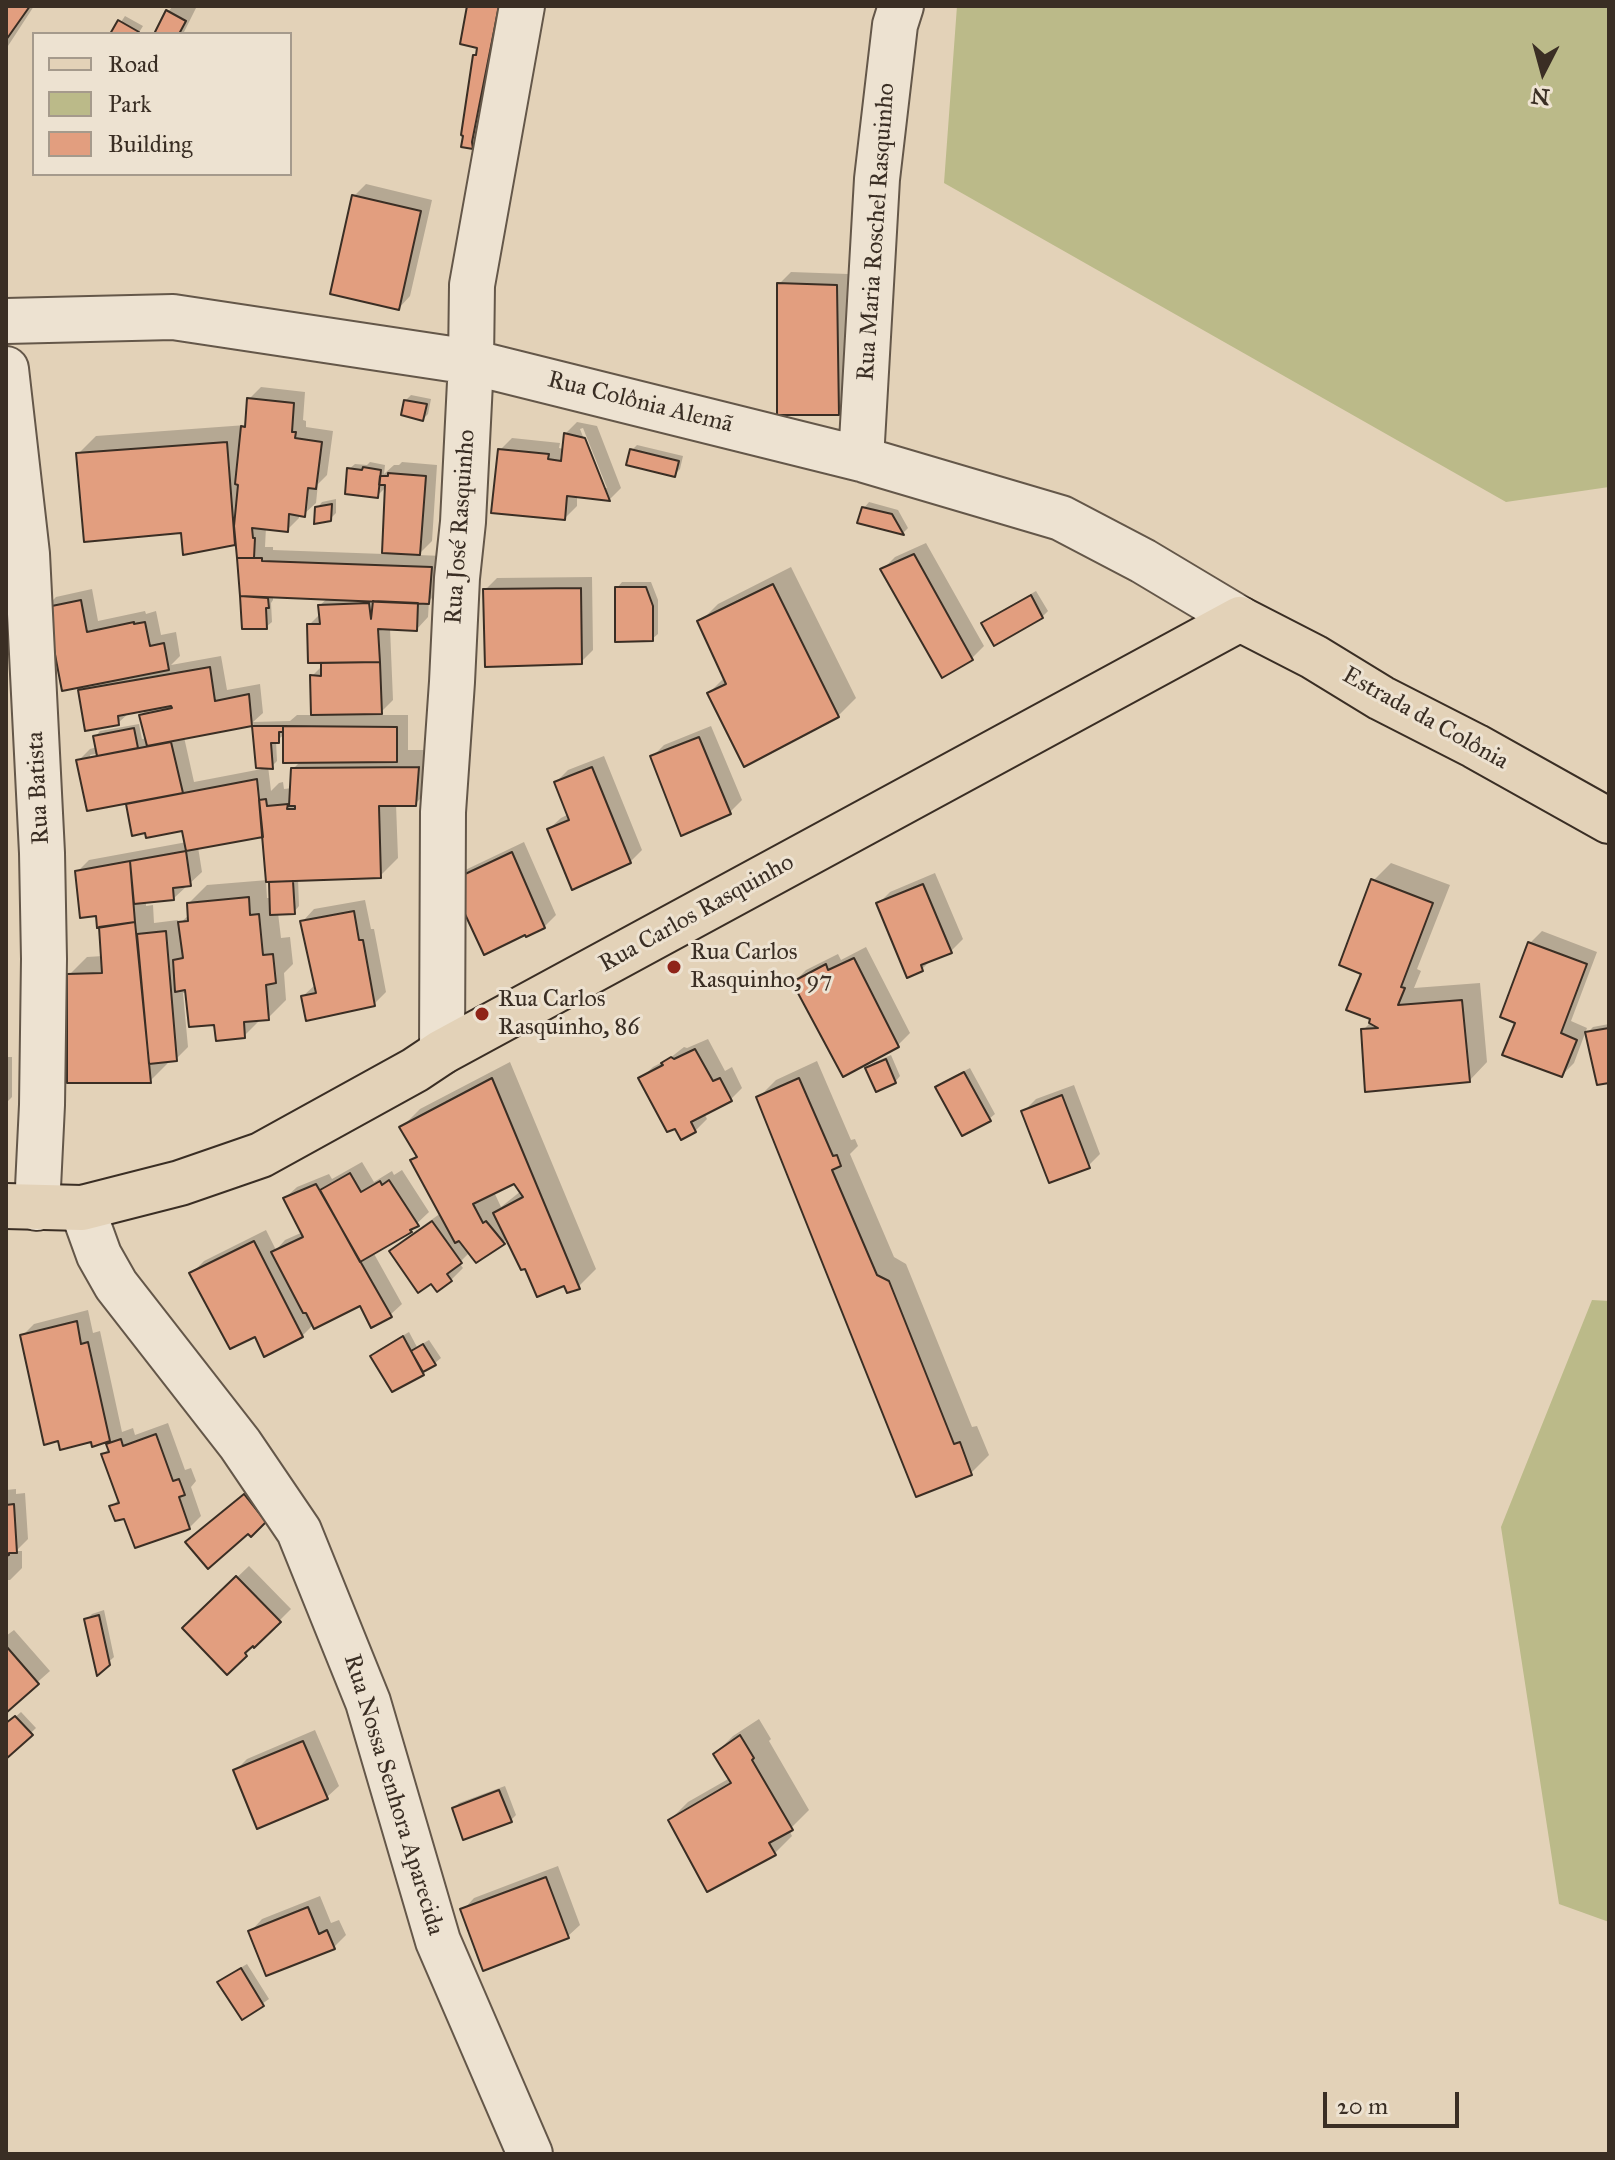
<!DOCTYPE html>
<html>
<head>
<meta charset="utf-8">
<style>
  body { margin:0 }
  #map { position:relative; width:1615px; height:2160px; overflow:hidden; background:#e3d2b8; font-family:"IM FELL Great Primer",serif }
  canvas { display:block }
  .frame { position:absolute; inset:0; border:8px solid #3a2e24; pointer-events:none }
  .legend { position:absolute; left:32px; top:32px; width:260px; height:144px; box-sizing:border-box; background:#ede2d1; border:2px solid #a59a8c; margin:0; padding:10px 14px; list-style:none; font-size:24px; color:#3a2e24 }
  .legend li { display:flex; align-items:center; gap:16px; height:40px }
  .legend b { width:40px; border:2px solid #a59a8c }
  .north { position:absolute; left:1503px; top:32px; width:80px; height:80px; -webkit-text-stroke:6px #ede2d1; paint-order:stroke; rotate:186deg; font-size:22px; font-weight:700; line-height:32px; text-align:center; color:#3a2e24 }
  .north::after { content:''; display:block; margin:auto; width:28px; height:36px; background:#3a2e24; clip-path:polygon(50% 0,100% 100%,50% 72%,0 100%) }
  .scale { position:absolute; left:1323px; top:2092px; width:136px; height:36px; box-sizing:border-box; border:4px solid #3a2e24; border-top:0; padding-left:10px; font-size:24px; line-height:28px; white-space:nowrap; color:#3a2e24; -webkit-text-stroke:6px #ede2d1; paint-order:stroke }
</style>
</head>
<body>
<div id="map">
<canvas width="1615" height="2160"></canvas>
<div class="frame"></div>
<ul class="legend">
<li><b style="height:10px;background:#e3d2b8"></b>Road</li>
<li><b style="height:22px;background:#bbba89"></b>Park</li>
<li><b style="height:22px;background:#e29e7f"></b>Building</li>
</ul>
<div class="north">N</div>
<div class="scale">20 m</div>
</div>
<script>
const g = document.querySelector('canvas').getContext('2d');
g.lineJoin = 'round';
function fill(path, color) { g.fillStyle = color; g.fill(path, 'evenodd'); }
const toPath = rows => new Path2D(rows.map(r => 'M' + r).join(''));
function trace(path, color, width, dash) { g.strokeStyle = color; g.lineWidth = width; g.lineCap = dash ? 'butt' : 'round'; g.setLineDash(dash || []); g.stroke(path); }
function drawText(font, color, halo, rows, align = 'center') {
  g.font = font + ' "IM FELL Great Primer",serif'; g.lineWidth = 6; g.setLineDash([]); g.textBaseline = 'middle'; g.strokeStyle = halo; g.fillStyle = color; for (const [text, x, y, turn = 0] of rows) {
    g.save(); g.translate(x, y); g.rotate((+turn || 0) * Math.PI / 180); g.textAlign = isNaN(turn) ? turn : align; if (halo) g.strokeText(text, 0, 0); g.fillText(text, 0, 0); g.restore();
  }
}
fill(toPath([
  [957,6,1609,6,1609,487,1506,502,944,183],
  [1592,1300,1609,1301,1609,1922,1559,1904,1501,1527]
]), '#bbba89');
fill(toPath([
  [6,6,34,6,6,49],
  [173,6,192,6,196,8,183,34,156,34,168,12],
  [470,6,508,6,484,135,472,147,464,145,475,56,478,52],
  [125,16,143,26,138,34,113,34],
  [366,184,432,200,410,296,399,308,354,196],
  [791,272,848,274,850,401,838,413,779,284],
  [261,387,305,392,303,420,306,421,306,427,333,431,327,475,318,484,316,503,304,514,299,514,299,518,287,530,266,527,265,547,273,547,273,550,384,554,387,486,377,496,349,469,355,464,367,465,370,462,385,465,384,474,394,465,399,465,402,462,437,465,432,541,418,555,443,556,440,590,429,601,428,617,417,629,390,628,393,700,378,715,408,715,408,750,436,750,433,786,415,804,396,804,398,858,380,876,298,879,299,906,294,912,278,913,281,938,290,937,293,964,284,973,286,1000,268,1018,262,1018,244,1036,216,1023,187,993,183,993,188,1047,176,1059,168,1060,168,1063,150,1081,69,975,87,957,103,956,98,914,77,872,89,860,187,842,184,828,134,833,127,801,78,761,90,749,97,747,95,737,100,731,139,724,142,739,147,738,141,715,148,708,130,712,118,723,80,691,87,684,53,637,44,609,56,597,92,589,98,621,145,611,146,614,156,611,161,635,176,632,180,656,171,665,221,656,227,690,260,684,263,713,253,722,290,721,297,715,313,715,312,676,323,665,309,625,321,613,320,605,328,598,273,596,273,600,271,603,272,622,266,627,244,627,237,540,234,543,183,531,78,454,96,436,246,425,249,399],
  [253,722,258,766,267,768,194,782,184,737,251,725],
  [285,734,301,761,293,769,292,788,284,789,283,782,279,783,271,791,268,766,272,766,277,761,276,741],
  [106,752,107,756,90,759,90,755],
  [264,835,268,880,207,885,189,903,190,914,178,925,178,920,154,923,153,905,146,906,146,901,174,898,202,872,198,847],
  [266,880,271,880,272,898,267,898],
  [411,395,431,399,428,414,423,419,405,401],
  [577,422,597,426,621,488,610,499,577,495,577,506,565,518,500,450,512,438,560,443,559,448,564,449,565,434],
  [583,428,607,488,603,488,580,429],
  [637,445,683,456,680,469,675,474,632,450],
  [336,499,336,513,330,519,317,508,322,502],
  [869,502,898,510,908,528,903,533,859,522,864,508],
  [926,543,984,646,972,658,883,569,895,557],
  [791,567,856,698,838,716,709,693,725,677,700,622,718,604],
  [592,577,593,650,581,662,485,590,497,578],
  [622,582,651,582,658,600,658,634,652,639,617,588],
  [1036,591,1048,611,1042,617,984,623,989,618],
  [711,726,742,800,730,812,652,757,664,745],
  [604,756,642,850,630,862,549,829,561,818,569,814,556,782,568,770],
  [524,842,556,915,544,927,461,872],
  [1391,863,1450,885,1417,969,1421,971,1414,988,1480,983,1487,1062,1470,1080,1363,1030,1372,1021,1373,881],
  [935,873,963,939,951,951,933,958,922,969,878,904,890,892],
  [365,900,371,929,374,929,386,992,374,1004,303,996,315,985,303,921,314,909],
  [1542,931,1597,952,1571,1021,1587,1028,1574,1063,1562,1075,1517,1022,1530,943],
  [866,947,910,1033,898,1045,844,1074,794,982,806,970,838,954,841,960],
  [1609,1024,1609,1081,1587,1033,1593,1027],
  [708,1039,725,1071,732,1067,742,1088,730,1100,704,1113,707,1119,695,1131,641,1078,653,1067,670,1058,684,1047,687,1048],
  [891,1055,900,1076,895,1082,868,1068,873,1063],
  [6,1057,12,1057,12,1097,6,1103],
  [817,1061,851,1140,855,1139,858,1146,850,1154,894,1257,906,1264,972,1427,977,1426,989,1455,971,1473,918,1495,758,1098,776,1080],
  [510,1062,596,1269,578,1287,526,1266,507,1239,503,1242,470,1252,459,1263,463,1268,451,1280,391,1252,403,1240,441,1213,413,1161,418,1155,402,1127,420,1109],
  [515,1181,521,1191,501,1207,494,1192],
  [970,1068,995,1114,989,1119,938,1087,943,1082],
  [1074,1085,1100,1154,1088,1166,1024,1111,1036,1099],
  [362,1162,374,1182,392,1171,394,1175,402,1170,429,1212,410,1230,373,1252,402,1304,390,1315,360,1304,314,1324,302,1336,255,1334,192,1273,204,1261,266,1230,276,1250,285,1240,303,1232,285,1198,297,1187,329,1174,332,1179],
  [88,1310,93,1333,100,1331,122,1432,133,1428,135,1435,168,1423,185,1470,191,1468,196,1481,191,1487,201,1516,189,1528,112,1506,119,1499,103,1454,110,1448,107,1440,22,1336,34,1324],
  [409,1332,417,1347,429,1340,441,1358,423,1373,393,1390,373,1356,378,1350],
  [256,1483,277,1509,251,1534,248,1531,200,1531],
  [16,1489,16,1494,25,1493,28,1539,16,1551,22,1551,22,1568,10,1580,6,1580,6,1490],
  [249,1566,291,1609,246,1654,184,1628],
  [104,1610,114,1657,98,1672,86,1620,92,1614],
  [14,1630,50,1671,6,1710,6,1636],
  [21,1712,36,1728,6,1757,6,1725],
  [759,1719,771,1739,769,1741,809,1810,789,1830,792,1836,774,1854,670,1820,688,1802,730,1778,715,1754,733,1736],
  [315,1730,339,1786,327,1797,235,1771,247,1759],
  [505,1786,516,1815,511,1820,454,1809,459,1803],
  [558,1866,580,1925,568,1936,463,1910,474,1898],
  [320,1896,331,1923,339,1920,346,1935,334,1947,251,1931,262,1919],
  [247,1964,269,1999,242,2018,225,1977]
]), '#0003');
const building = toPath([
  [6,6,30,6,6,40,6,6],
  [467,6,499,6,472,142,473,149,461,147,463,136,461,135,473,55,476,55,477,48,460,44,467,6],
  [166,10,186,21,179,34,154,34,166,10],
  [118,20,139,32,138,34,110,34,118,20],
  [352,195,421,211,399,310,330,294,352,195],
  [777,283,837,285,839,415,777,415,777,283],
  [247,398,294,403,292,432,296,432,295,438,322,442,316,489,308,488,305,517,289,514,288,532,252,528,253,538,255,538,254,558,237,558,234,526,238,485,235,484,241,426,245,427,247,398],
  [404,400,427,404,423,421,401,415,404,400],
  [564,433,585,438,610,501,567,496,565,520,491,513,498,449,549,454,548,459,561,461,564,433],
  [227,442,235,545,183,555,181,533,84,542,76,453,227,442],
  [630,449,679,461,675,477,626,465,630,449],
  [363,467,381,470,378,498,345,494,347,468,362,470,363,467],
  [388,473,426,476,420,555,382,553,385,485,379,485,380,476,388,476,388,473],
  [332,504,331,521,314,524,315,507,332,504],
  [862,507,892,514,904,535,857,523,862,507],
  [914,554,973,660,942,678,880,569,914,554],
  [237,558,262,558,262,561,432,567,429,604,240,596,237,558],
  [773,584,839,717,744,767,707,693,726,684,697,621,773,584],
  [615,587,646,587,653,606,653,641,615,642,615,587],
  [581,588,582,664,485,667,483,589,581,588],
  [1031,595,1043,618,994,646,981,623,1031,595],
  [240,596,268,598,269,608,266,608,267,629,242,629,240,596],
  [81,600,87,632,134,622,134,624,145,622,150,646,164,643,169,670,62,691,52,639,42,608,81,600],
  [373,601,418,603,417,631,378,629,380,662,308,663,307,624,320,624,318,605,369,603,371,619,373,601],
  [380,662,382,714,311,715,310,675,321,676,321,663,380,662],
  [210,667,215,701,249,694,252,726,147,746,139,715,172,708,171,706,118,716,119,725,85,731,78,690,210,667],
  [252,726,283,726,283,732,279,732,279,743,271,743,273,769,256,768,252,726],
  [283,726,397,727,397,762,283,763,283,726],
  [134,728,138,748,97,756,93,736,134,728],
  [699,737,731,814,681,836,650,756,699,737],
  [171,742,183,793,87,811,76,760,171,742],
  [419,767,416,806,379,806,381,878,266,882,259,800,266,799,267,806,288,804,287,809,295,809,295,806,289,806,291,768,419,767],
  [592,767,631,863,572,890,547,829,569,820,554,782,592,767],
  [257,779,263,837,186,851,182,831,146,838,145,833,132,836,126,804,257,779],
  [186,851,191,886,173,888,174,900,134,904,130,861,186,851],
  [512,852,545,928,526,937,525,935,484,955,464,912,446,883,512,852],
  [130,861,135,922,97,928,96,916,80,918,75,871,130,861],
  [1371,879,1433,903,1401,987,1405,988,1398,1005,1462,1000,1470,1082,1365,1092,1361,1029,1378,1028,1369,1023,1370,1019,1346,1010,1361,974,1339,965,1371,879],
  [293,881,295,914,270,915,269,882,293,881],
  [923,884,952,953,921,965,923,971,907,978,876,903,923,884],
  [249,897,250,915,259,914,263,955,273,954,276,983,266,985,269,1020,244,1022,245,1038,216,1041,214,1025,189,1027,185,990,175,992,173,960,183,958,178,922,188,921,187,903,249,897],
  [354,911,359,940,363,940,375,1006,306,1021,301,996,316,993,300,921,354,911],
  [135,922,151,1083,67,1083,67,974,102,973,99,927,135,922],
  [166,931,177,1061,149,1064,137,934,166,931],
  [1528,942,1587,964,1561,1033,1577,1040,1562,1077,1502,1055,1515,1023,1500,1017,1528,942],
  [854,958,899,1047,843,1077,792,982,826,964,828,970,854,958],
  [1609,1028,1609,1083,1597,1085,1585,1032,1609,1028],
  [695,1049,713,1081,720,1078,732,1101,691,1122,696,1132,681,1140,675,1129,667,1132,638,1078,663,1065,661,1063,671,1057,674,1059,695,1049],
  [886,1059,896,1083,876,1092,865,1068,886,1059],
  [964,1072,991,1121,962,1136,935,1087,964,1072],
  [492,1078,580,1289,567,1293,564,1286,537,1297,525,1269,521,1270,493,1213,523,1197,514,1184,473,1204,483,1223,486,1221,505,1244,476,1263,459,1241,455,1243,410,1160,417,1157,399,1127,492,1078],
  [799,1078,833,1156,837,1155,841,1166,832,1170,877,1275,889,1281,954,1444,960,1442,972,1475,916,1497,756,1097,799,1078],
  [1062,1095,1090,1168,1049,1183,1021,1111,1062,1095],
  [350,1173,361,1192,380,1181,382,1185,389,1180,419,1226,410,1230,412,1232,360,1262,320,1190,350,1173],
  [316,1184,392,1317,371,1328,360,1306,314,1329,306,1313,303,1313,271,1252,303,1237,283,1198,316,1184],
  [432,1221,462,1263,447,1274,452,1281,437,1292,431,1284,418,1293,389,1251,432,1221],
  [254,1241,303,1337,264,1357,255,1337,230,1349,189,1273,254,1241],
  [77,1321,81,1344,88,1342,110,1441,92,1447,91,1442,60,1450,58,1441,44,1445,20,1335,77,1321],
  [403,1336,424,1375,392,1392,370,1356,403,1336],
  [423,1344,436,1365,423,1372,411,1351,423,1344],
  [156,1434,173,1481,179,1479,185,1495,179,1497,190,1529,135,1548,124,1519,115,1521,109,1506,119,1503,101,1454,109,1452,106,1444,121,1439,123,1446,156,1434],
  [244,1494,266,1522,251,1537,248,1534,208,1569,185,1542,244,1494],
  [14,1504,17,1553,9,1553,9,1555,6,1556,6,1505,14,1504],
  [236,1576,281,1622,254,1648,253,1646,245,1653,247,1656,227,1675,182,1628,236,1576],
  [99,1615,110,1665,97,1676,84,1619,99,1615],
  [6,1646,39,1684,6,1713,6,1646],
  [15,1716,33,1735,6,1759,6,1723,15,1716],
  [740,1735,754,1758,752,1760,793,1830,769,1843,776,1855,707,1892,668,1820,731,1783,713,1754,740,1735],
  [303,1741,328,1799,257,1829,233,1770,303,1741],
  [499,1790,512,1822,463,1840,452,1808,499,1790],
  [546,1877,569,1938,483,1971,460,1909,546,1877],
  [308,1907,319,1934,327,1930,335,1949,266,1976,248,1931,308,1907],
  [241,1968,264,2006,242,2020,217,1982,241,1968]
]);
fill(building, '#e29e7f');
trace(building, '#3a2e24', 2);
const minor = toPath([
  [6,321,173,317,471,362,861,459,1061,518,1143,561,1240,619],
  [6,369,27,554,42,853,44,959,42,1105,37,1208],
  [861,459,877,179,895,25,901,6],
  [442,1052,443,812,452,682,457,578,463,522,471,362,472,285,522,6],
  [82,1208,99,1255,116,1285,240,1444,299,1531,368,1702,438,1941,530,2154]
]);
const major = toPath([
  [6,1206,82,1208,180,1183,261,1155,415,1070,442,1052,1240,619,1314,657,1381,698,1475,746,1609,821]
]);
trace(minor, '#645749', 48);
trace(major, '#3a2e24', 48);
trace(minor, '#ede2d1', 44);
trace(major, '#e3d2b8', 44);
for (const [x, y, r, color] of [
  [674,967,8,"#8f2418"],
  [482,1014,8,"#8f2418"]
]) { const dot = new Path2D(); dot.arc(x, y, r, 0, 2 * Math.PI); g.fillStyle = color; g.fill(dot); trace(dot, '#ede2d1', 3); }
drawText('24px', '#3a2e24', '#ede2d1', [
  ["Rua Maria Roschel Rasquinho",877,232,-86],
  ["Rua Colônia Alemã",640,403,14],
  ["Rua José Rasquinho",461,527,-86],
  ["Estrada da Colônia",1425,719,29],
  ["Rua Batista",39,788,-93],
  ["Rua Carlos Rasquinho",697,914,-29],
  ["Rua Nossa Senhora Aparecida",393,1795,73]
]);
drawText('24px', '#3a2e24', '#ede2d1', [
  ["Rua Carlos",690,953],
  ["Rasquinho, 97",690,981],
  ["Rua Carlos",498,1000],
  ["Rasquinho, 86",498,1028]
], 'left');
</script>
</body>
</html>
